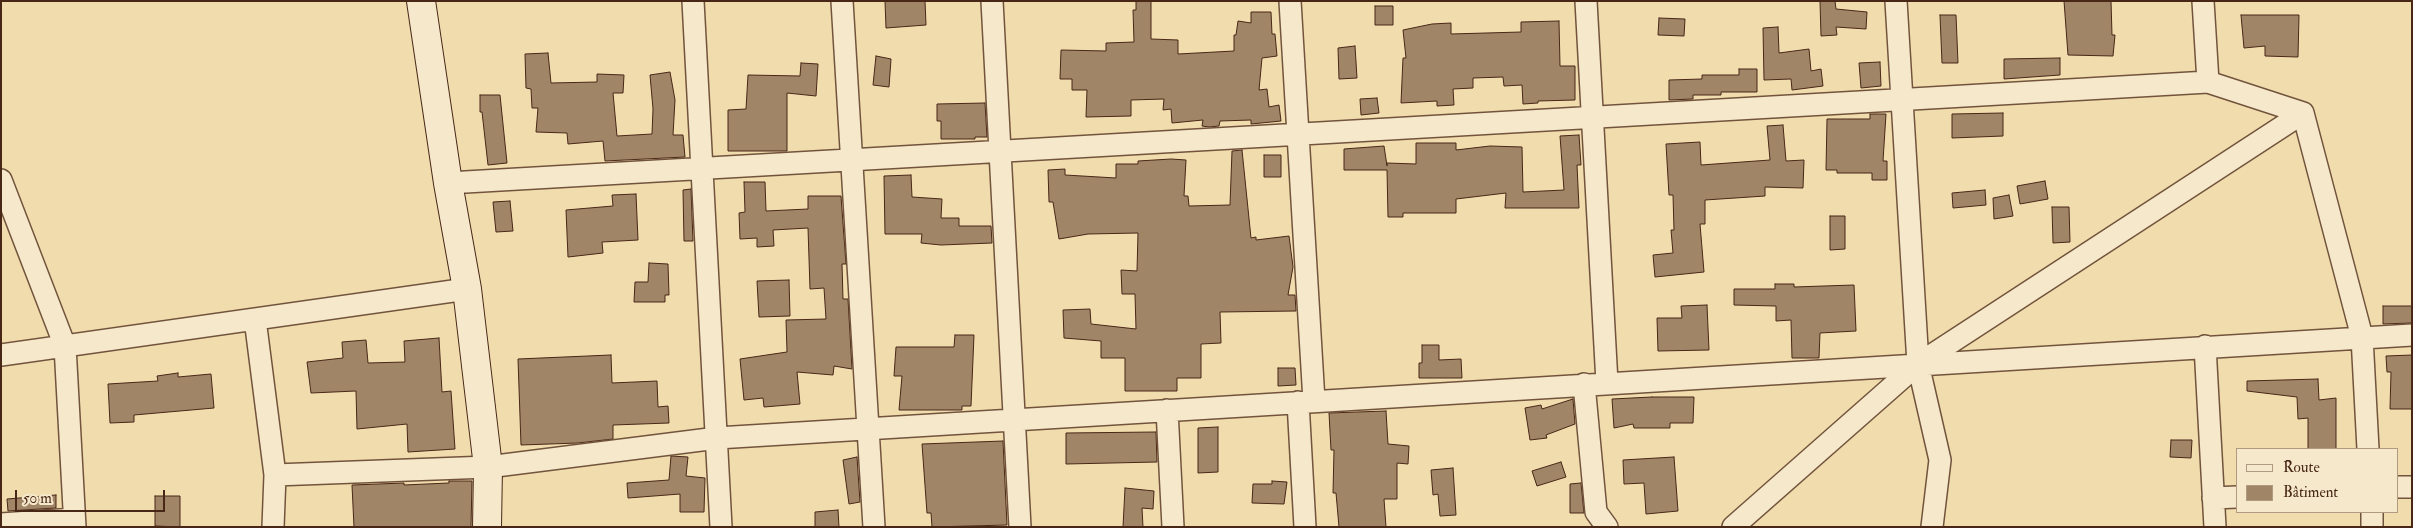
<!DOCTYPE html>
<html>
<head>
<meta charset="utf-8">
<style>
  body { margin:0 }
  #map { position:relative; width:2413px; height:528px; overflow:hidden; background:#f1dcae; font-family:"IM FELL Double Pica",serif }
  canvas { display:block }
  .frame { position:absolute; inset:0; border:2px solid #482717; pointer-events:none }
  .legend { position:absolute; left:2236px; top:448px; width:162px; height:65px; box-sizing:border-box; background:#f6e8ca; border:1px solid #b09b82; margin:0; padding:6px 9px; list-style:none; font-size:15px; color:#482717 }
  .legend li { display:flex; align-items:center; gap:10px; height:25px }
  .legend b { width:25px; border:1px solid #b09b82 }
  .scale { position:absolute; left:15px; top:490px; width:150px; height:22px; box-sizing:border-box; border:2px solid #482717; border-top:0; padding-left:6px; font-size:15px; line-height:18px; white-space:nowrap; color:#482717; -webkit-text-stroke:4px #f6e8ca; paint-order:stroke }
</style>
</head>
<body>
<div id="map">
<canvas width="2413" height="528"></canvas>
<div class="frame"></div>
<ul class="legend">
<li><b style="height:6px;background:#f6e8ca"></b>Route</li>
<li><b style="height:14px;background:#a08566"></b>Bâtiment</li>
</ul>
<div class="scale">50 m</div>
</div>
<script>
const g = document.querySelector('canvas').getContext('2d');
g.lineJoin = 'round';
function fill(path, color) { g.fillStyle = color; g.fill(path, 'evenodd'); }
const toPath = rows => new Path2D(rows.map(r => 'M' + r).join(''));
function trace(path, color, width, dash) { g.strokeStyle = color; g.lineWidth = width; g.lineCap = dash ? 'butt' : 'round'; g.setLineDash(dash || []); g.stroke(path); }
const building = toPath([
  [885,1,925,1,926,25,886,28,885,1],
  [1136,1,1151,1,1151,39,1178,40,1178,54,1234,51,1234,35,1236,35,1238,21,1251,23,1251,12,1271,12,1272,34,1275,34,1277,56,1262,58,1259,90,1267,89,1269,107,1279,105,1281,121,1251,124,1251,120,1220,121,1219,126,1209,127,1202,126,1203,120,1172,123,1171,109,1163,110,1164,99,1131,100,1131,116,1086,117,1087,90,1072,90,1072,79,1060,79,1061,50,1106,51,1106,43,1134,42,1133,10,1136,10,1136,1],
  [1820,1,1835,1,1836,9,1867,12,1866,29,1836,27,1837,35,1821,36,1820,1],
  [2064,1,2111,1,2112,35,2115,35,2113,56,2068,55,2064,1],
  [1375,6,1393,6,1393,25,1375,25,1375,6],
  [1940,15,1956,15,1958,63,1942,63,1940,15],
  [2241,15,2299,15,2298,57,2265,56,2265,46,2244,48,2241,15],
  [1659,18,1685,19,1684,36,1658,35,1659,18],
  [1559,21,1560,66,1575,66,1575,100,1538,101,1538,103,1523,104,1522,85,1504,86,1503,77,1473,78,1473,88,1453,89,1454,105,1437,106,1437,101,1401,103,1403,58,1406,58,1403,30,1432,24,1451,23,1451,34,1521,32,1521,22,1559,21],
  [1778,27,1779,53,1809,49,1811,71,1821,69,1823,86,1792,90,1791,79,1764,80,1763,28,1778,27],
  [1355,46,1357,78,1339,79,1338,48,1355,46],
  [548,53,551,83,597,82,597,74,624,75,623,93,613,93,617,136,652,134,653,109,650,75,670,72,675,100,673,135,683,135,685,157,605,161,603,141,568,144,567,133,536,132,538,108,532,108,531,89,526,88,525,54,548,53],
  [876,56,891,59,889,87,873,85,876,56],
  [2060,58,2060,75,2004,79,2004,59,2060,58],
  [1880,62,1881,86,1861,88,1859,63,1880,62],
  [801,63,818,64,816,96,787,93,787,151,728,151,728,110,746,109,748,75,800,76,801,63],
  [1739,69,1757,69,1757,92,1721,92,1721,95,1693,95,1693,99,1669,100,1669,80,1702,79,1702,75,1739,75,1739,69],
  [480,95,500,95,507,163,488,165,482,112,480,112,480,95],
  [1377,98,1379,113,1361,115,1360,99,1377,98],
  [985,103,987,137,975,137,975,139,941,139,941,121,937,121,937,104,985,103],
  [2003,113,2003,136,1952,138,1952,114,2003,113],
  [1870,114,1886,114,1883,161,1887,161,1887,180,1872,180,1872,173,1837,173,1837,170,1826,170,1827,119,1870,119,1870,114],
  [1783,125,1786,161,1804,160,1803,188,1765,187,1765,196,1705,200,1705,224,1700,224,1704,272,1655,277,1653,255,1673,253,1671,230,1674,230,1673,195,1669,195,1666,144,1700,142,1701,165,1770,160,1767,126,1783,125],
  [1579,135,1581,165,1577,165,1579,208,1505,208,1506,193,1456,199,1456,213,1403,213,1403,217,1388,217,1387,170,1344,170,1344,149,1384,146,1387,166,1387,163,1416,164,1416,143,1456,143,1456,150,1490,146,1522,147,1523,192,1564,190,1560,136,1579,135],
  [1242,150,1251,238,1256,237,1256,240,1289,236,1293,267,1288,295,1295,295,1296,311,1220,312,1221,343,1201,344,1201,378,1177,378,1177,391,1125,391,1125,358,1101,358,1101,341,1064,338,1063,310,1090,309,1091,324,1136,329,1135,294,1122,294,1121,270,1137,271,1138,233,1088,234,1059,239,1053,202,1049,202,1048,170,1065,169,1065,175,1116,178,1116,164,1138,164,1138,161,1171,159,1186,160,1184,196,1188,196,1189,206,1230,205,1232,151,1242,150],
  [1264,155,1281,155,1281,177,1264,177,1264,155],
  [911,175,912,197,942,199,941,218,959,218,959,226,991,226,992,243,941,245,921,243,922,234,885,234,884,176,911,175],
  [2045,181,2048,199,2020,204,2017,186,2045,181],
  [744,182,765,182,766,211,808,209,808,196,841,196,846,264,842,264,843,299,848,299,852,369,834,366,833,375,797,372,800,404,764,407,763,398,744,400,740,359,787,352,786,320,826,319,824,288,810,289,808,228,773,230,774,246,757,247,757,238,740,239,739,213,745,212,744,182],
  [691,189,693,241,684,241,683,190,691,189],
  [1985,190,1986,205,1953,208,1952,193,1985,190],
  [636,194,638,240,602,242,603,253,568,257,566,210,613,206,612,195,636,194],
  [2009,195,2013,216,1994,219,1993,198,2009,195],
  [510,201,513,231,496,232,493,202,510,201],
  [2052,207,2069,207,2070,242,2053,243,2052,207],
  [1830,216,1845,216,1845,249,1830,250,1830,216],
  [649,263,668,264,669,295,665,295,665,302,634,302,635,282,648,282,649,263],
  [789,280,790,316,759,317,757,281,789,280],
  [1775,284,1794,284,1794,287,1854,285,1856,331,1820,333,1819,358,1792,358,1791,320,1776,321,1776,306,1734,305,1734,289,1775,289,1775,284],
  [1707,305,1709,350,1658,351,1657,318,1682,318,1681,306,1707,305],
  [2383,306,2412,306,2412,323,2383,324,2383,306],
  [955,335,974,335,971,406,962,406,962,410,899,410,902,376,894,376,896,347,954,347,955,335],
  [439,338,442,392,451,391,455,449,408,452,407,424,357,429,356,391,311,393,307,362,343,358,342,342,366,340,368,363,405,362,404,341,439,338],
  [1422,345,1439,345,1439,360,1461,359,1462,378,1419,378,1419,363,1422,363,1422,345],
  [611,355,612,383,657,381,658,407,668,406,669,423,613,425,613,439,578,443,521,445,518,359,611,355],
  [2412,355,2412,409,2390,409,2391,372,2387,372,2386,356,2412,355],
  [1278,368,1295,368,1296,385,1278,386,1278,368],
  [178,373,178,377,211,374,214,408,134,415,134,422,110,423,108,384,158,381,157,376,178,373],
  [2318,379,2319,400,2336,398,2336,449,2308,449,2308,418,2298,419,2297,397,2247,391,2247,381,2318,379],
  [1652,397,1694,397,1693,423,1670,423,1670,428,1634,428,1633,424,1614,428,1612,399,1652,397],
  [1573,399,1575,424,1546,435,1547,438,1530,440,1525,408,1541,405,1542,409,1573,399],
  [1386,411,1388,444,1409,446,1408,464,1397,463,1397,499,1384,499,1386,527,1339,527,1336,493,1333,493,1334,450,1331,450,1329,413,1386,411],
  [1218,427,1218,472,1198,473,1198,428,1218,427],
  [1156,432,1157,462,1066,464,1066,433,1156,432],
  [2171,440,2192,440,2191,458,2170,457,2171,440],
  [1003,441,1007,525,932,527,931,513,927,513,922,444,1003,441],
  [671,456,688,457,686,476,705,478,704,512,680,512,680,494,628,498,627,483,669,480,671,456],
  [857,457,860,502,849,504,843,460,857,457],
  [1674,457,1678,511,1646,514,1644,483,1624,484,1623,460,1674,457],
  [1561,462,1566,477,1537,486,1532,471,1561,462],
  [1453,468,1456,515,1440,516,1438,494,1433,495,1431,470,1453,468],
  [449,481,472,481,471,527,354,527,352,485,404,483,404,485,449,483,449,481],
  [1272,481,1287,482,1284,504,1252,503,1253,484,1272,484,1272,481],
  [1581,483,1584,513,1570,513,1570,484,1581,483],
  [1125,488,1154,491,1153,509,1142,508,1143,527,1123,527,1125,488],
  [56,495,56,508,8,511,7,499,56,495],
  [155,496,180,496,180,527,155,526,155,496],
  [838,510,839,527,815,527,815,512,838,510]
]);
fill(building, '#a08566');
trace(building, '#482717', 1);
const street = toPath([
  [693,1,721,527],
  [842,1,874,527],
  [992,1,1020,527],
  [1290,1,1314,401],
  [1586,1,1607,383],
  [1896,1,1918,364,1940,460,1932,527],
  [2203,1,2208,82],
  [1,180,65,346,75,527],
  [448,183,2208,82,2303,113,2362,337,2368,449],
  [255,319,275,475,273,527],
  [2205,346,2215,527],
  [1,355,467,289],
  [1584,384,1596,512,1607,527],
  [1298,402,1305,527],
  [1167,410,1173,527],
  [275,475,488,467,717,438,2412,335],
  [2397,487,2412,487],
  [2213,498,2237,497],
  [2372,512,2372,527],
  [1,524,74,519],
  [1733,527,1918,364,2303,113]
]);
const secondary = toPath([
  [421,1,448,183,467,289,488,467,487,527]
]);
trace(street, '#72543d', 24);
trace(secondary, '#482717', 30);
trace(street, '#f6e8ca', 21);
trace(secondary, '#f6e8ca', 28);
</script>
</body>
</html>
